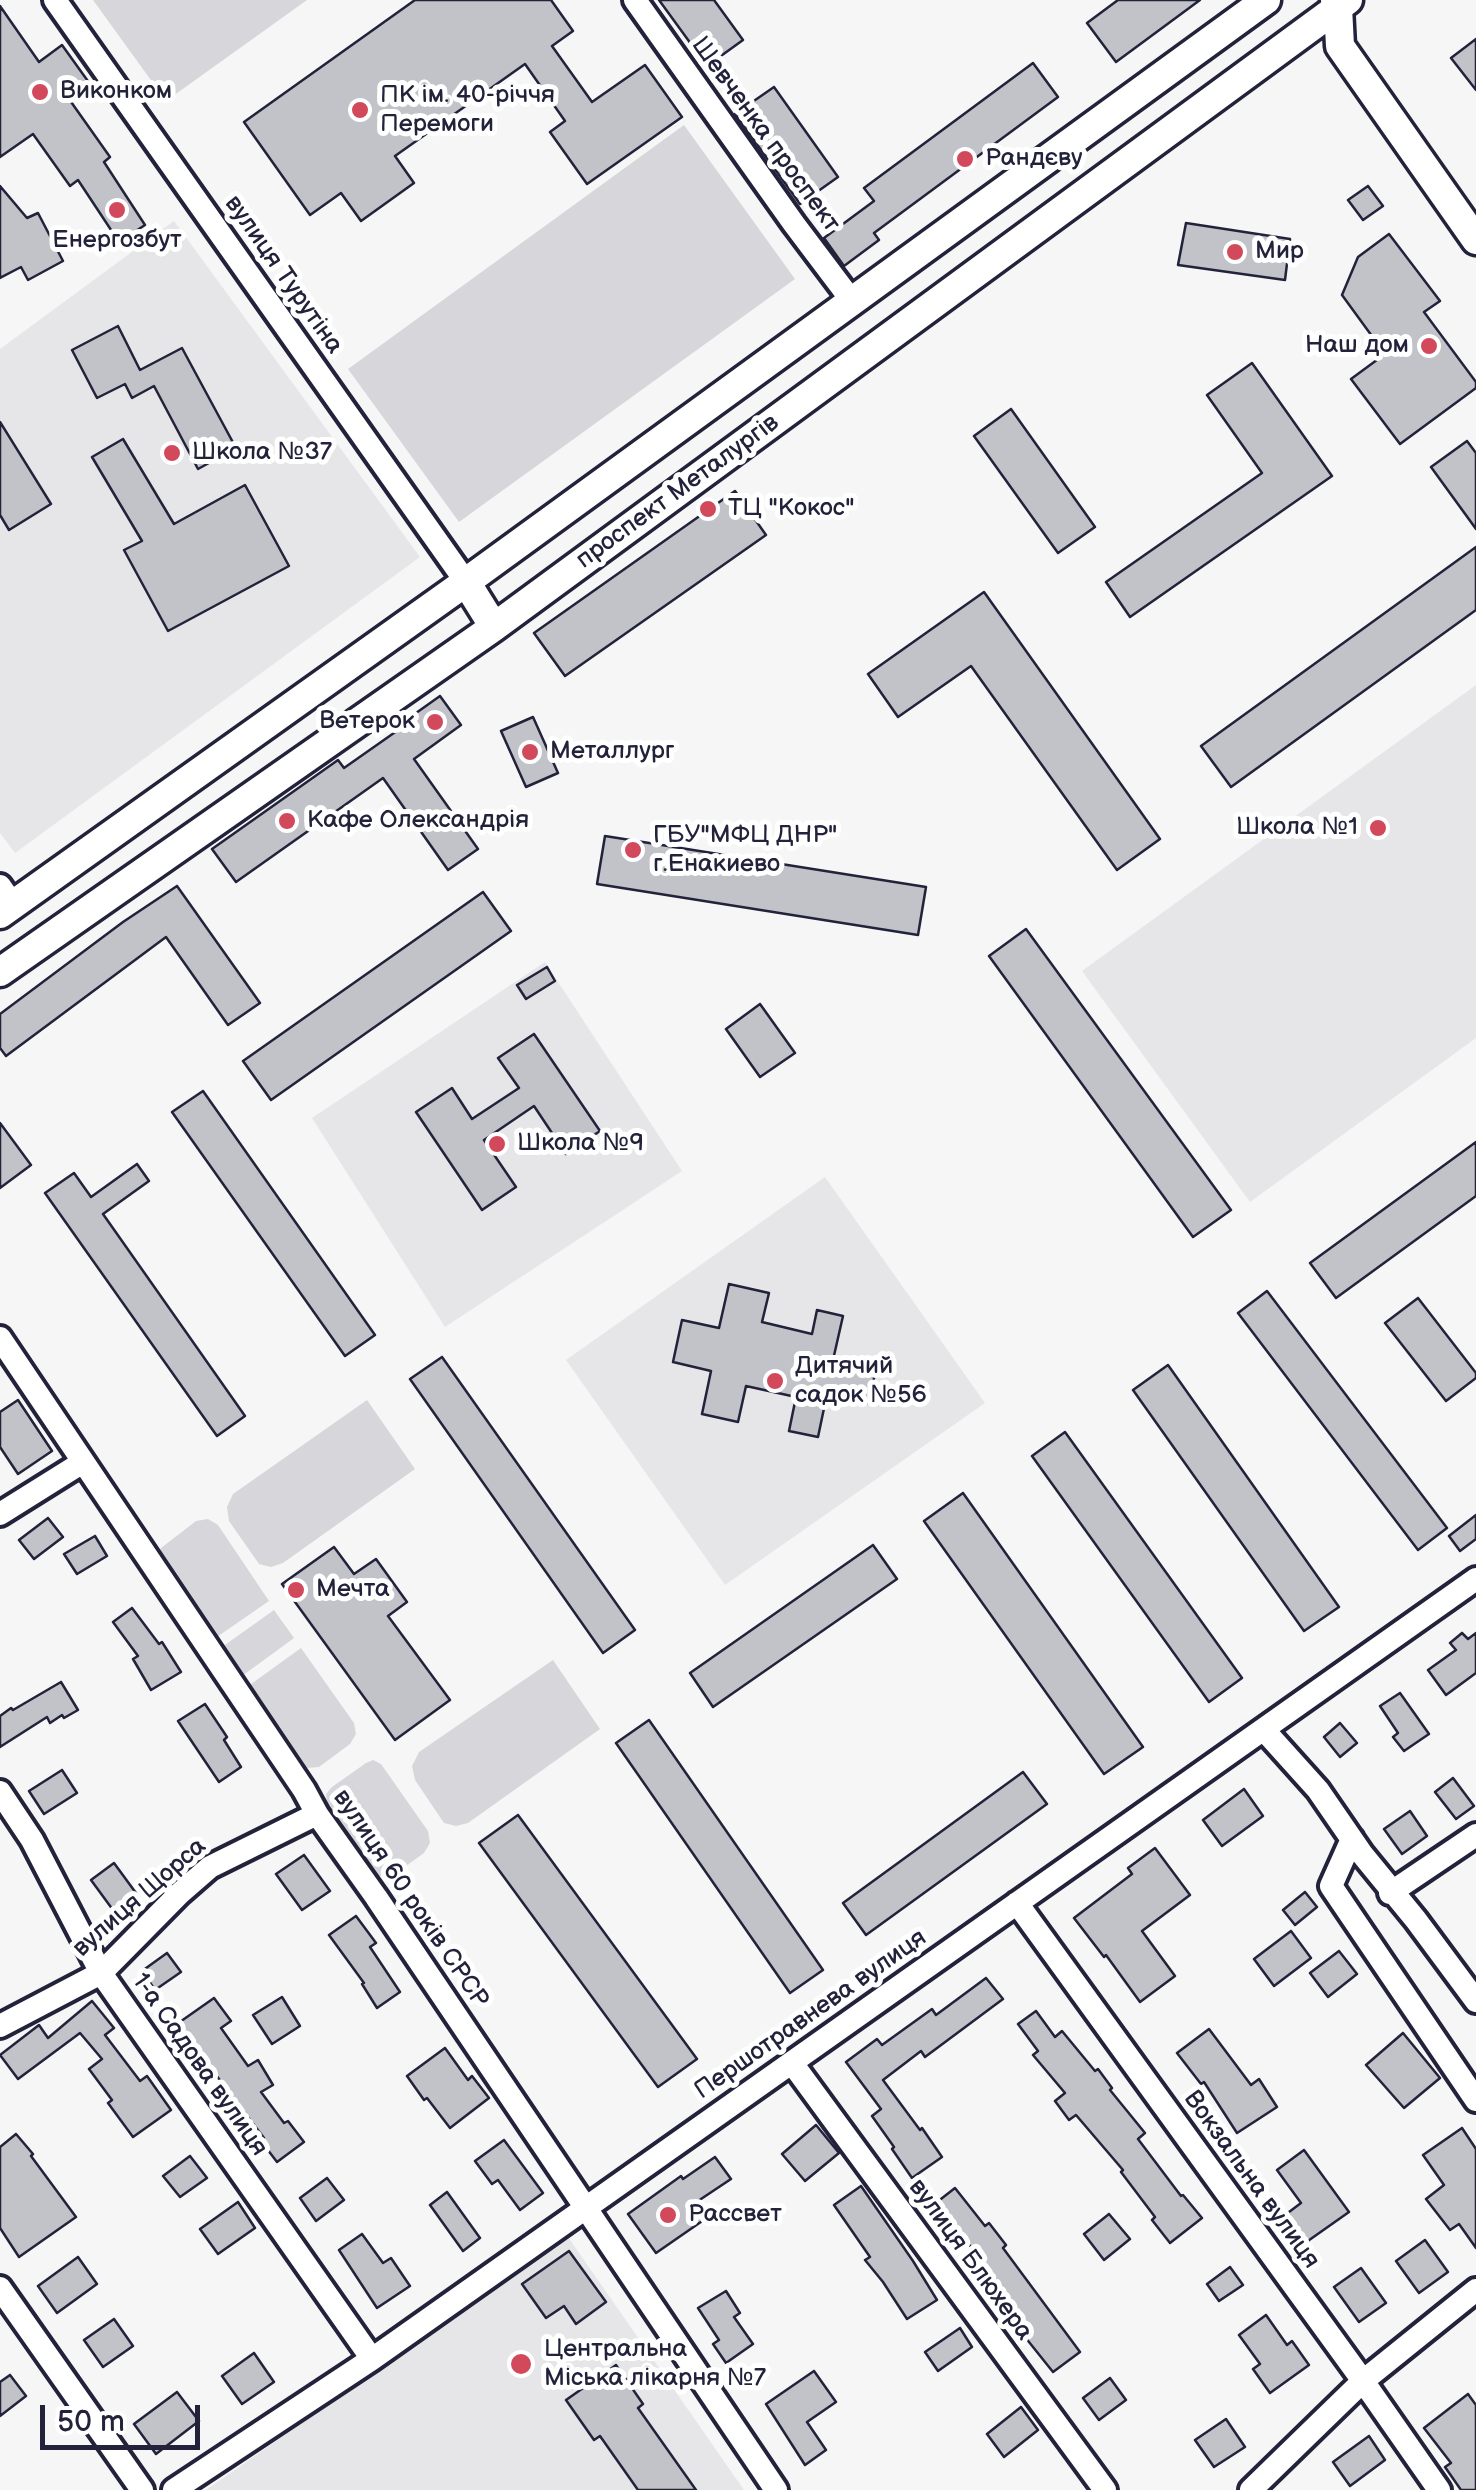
<!DOCTYPE html>
<html>
<head>
<meta charset="utf-8">
<style>
  body { margin:0 }
  #map { position:relative; width:1476px; height:2490px; overflow:hidden; background:#f6f6f7; font-family:"Balsamiq Sans",sans-serif }
  canvas { display:block }
  .scale { position:absolute; left:40px; top:2405px; width:160px; height:45px; box-sizing:border-box; border:5px solid #22223b; border-top:0; padding-left:12px; font-size:30px; line-height:35px; white-space:nowrap; color:#22223b; -webkit-text-stroke:8px #fff; paint-order:stroke }
</style>
</head>
<body>
<div id="map">
<canvas width="1476" height="2490"></canvas>
<div class="scale">50 m</div>
</div>
<script>
const g = document.querySelector('canvas').getContext('2d');
g.lineJoin = 'round';
function fill(path, color) { g.fillStyle = color; g.fill(path, 'evenodd'); }
const toPath = rows => new Path2D(rows.map(r => 'M' + r).join(''));
function trace(path, color, width, dash) { g.strokeStyle = color; g.lineWidth = width; g.lineCap = dash ? 'butt' : 'round'; g.setLineDash(dash || []); g.stroke(path); }
function drawText(font, color, halo, rows, align = 'center') {
  g.font = font + ' "Balsamiq Sans",sans-serif'; g.lineWidth = 10; g.setLineDash([]); g.textBaseline = 'middle'; g.strokeStyle = halo; g.fillStyle = color; for (const [text, x, y, turn = 0] of rows) {
    g.save(); g.translate(x, y); g.rotate((+turn || 0) * Math.PI / 180); g.textAlign = isNaN(turn) ? turn : align; if (halo) g.strokeText(text, 0, 0); g.fillText(text, 0, 0); g.restore();
  }
}
fill(toPath([
  [174,221,420,557,15,853,0,833,0,349],
  [1476,685,1476,1038,1250,1202,1082,971],
  [545,962,682,1171,445,1327,312,1118],
  [825,1177,985,1403,725,1585,566,1360],
  [568,2237,744,2490,206,2490]
]), '#e6e6e9');
fill(toPath([
  [93,0,307,0,166,101],
  [684,125,795,279,459,522,348,369],
  [367,1400,415,1469,283,1563,271,1567,259,1564,229,1521,227,1507,233,1494],
  [208,1519,218,1525,269,1601,214,1639,158,1554,161,1548,196,1521],
  [274,1610,294,1638,242,1676,222,1647],
  [301,1648,354,1723,356,1734,350,1744,319,1767,306,1768,299,1762,247,1687],
  [553,1660,600,1729,468,1823,456,1826,444,1823,415,1780,412,1766,419,1752],
  [373,1760,381,1764,428,1831,430,1843,424,1853,392,1876,380,1876,373,1871,327,1804,326,1794,332,1787,366,1763]
]), '#d7d7db');
const building = toPath([
  [415,0,551,0,573,31,552,46,592,102,645,65,682,117,587,184,550,132,565,121,525,64,395,156,414,183,361,221,341,193,310,215,244,122,415,0],
  [659,0,714,0,743,40,707,66,659,0],
  [1118,0,1200,0,1116,62,1087,23,1118,0],
  [0,6,39,62,62,45,90,84,69,99,110,157,104,162,145,225,119,242,78,180,70,186,33,134,0,157,0,6],
  [1476,39,1476,90,1451,58,1476,39],
  [1033,63,1058,97,874,233,879,240,844,266,824,238,874,201,864,188,1033,63],
  [774,87,838,177,800,204,735,114,774,87],
  [0,186,27,218,38,213,63,261,28,280,21,267,0,278,0,186],
  [1368,186,1383,206,1363,220,1348,200,1368,186],
  [1186,223,1290,239,1285,280,1178,265,1186,223],
  [1389,234,1440,301,1424,312,1476,382,1476,388,1400,444,1351,379,1385,354,1342,295,1358,257,1389,234],
  [118,326,140,370,182,348,236,448,198,469,154,386,132,398,125,384,97,398,72,350,118,326],
  [1252,363,1332,476,1130,617,1106,582,1262,473,1207,395,1252,363],
  [1011,409,1095,527,1058,553,974,436,1011,409],
  [0,422,51,504,9,530,0,515,0,422],
  [123,439,174,524,245,485,289,566,168,631,124,550,142,541,92,457,123,439],
  [1467,441,1476,453,1476,529,1431,467,1467,441],
  [735,491,766,535,565,676,534,633,735,491],
  [1476,547,1476,610,1231,787,1201,746,1476,547],
  [984,592,1160,839,1117,870,971,666,898,717,868,674,984,592],
  [440,696,461,725,414,759,478,849,448,870,383,778,236,882,212,849,338,760,344,768,411,721,409,718,440,696],
  [533,717,558,773,526,787,501,731,533,717],
  [605,836,926,887,918,935,597,884,605,836],
  [177,886,260,1003,228,1025,166,937,6,1056,0,1048,0,1014,123,922,177,886],
  [483,892,511,931,271,1100,243,1061,483,892],
  [1026,929,1231,1210,1193,1237,989,956,1026,929],
  [547,967,555,981,526,999,517,985,547,967],
  [760,1004,795,1053,760,1077,726,1029,760,1004],
  [534,1034,600,1131,566,1154,534,1106,484,1140,516,1187,482,1210,416,1112,452,1088,472,1119,519,1088,498,1058,534,1034],
  [203,1091,375,1335,345,1356,172,1112,203,1091],
  [0,1123,31,1165,0,1188,0,1123],
  [1476,1142,1476,1196,1336,1298,1310,1263,1476,1142],
  [137,1164,149,1181,103,1214,245,1416,217,1436,45,1193,74,1173,91,1197,137,1164],
  [729,1284,769,1293,762,1322,812,1334,817,1310,843,1316,833,1360,876,1370,868,1403,827,1394,818,1437,789,1431,796,1397,746,1386,738,1422,702,1414,711,1371,673,1362,682,1320,719,1328,729,1284],
  [1267,1291,1447,1528,1418,1550,1238,1313,1267,1291],
  [1418,1298,1476,1373,1476,1378,1446,1401,1385,1323,1418,1298],
  [442,1357,635,1630,603,1653,410,1379,442,1357],
  [1168,1365,1339,1607,1304,1631,1133,1390,1168,1365],
  [18,1400,52,1451,18,1474,0,1447,0,1412,18,1400],
  [1065,1432,1242,1678,1209,1702,1032,1456,1065,1432],
  [963,1493,1143,1747,1104,1774,924,1521,963,1493],
  [1476,1515,1476,1539,1460,1551,1449,1536,1476,1515],
  [48,1518,63,1537,34,1559,19,1540,48,1518],
  [95,1536,107,1556,77,1574,64,1554,95,1536],
  [873,1545,897,1579,713,1707,690,1673,873,1545],
  [334,1547,354,1574,376,1559,407,1602,388,1616,450,1700,395,1740,282,1584,334,1547],
  [132,1608,159,1644,162,1642,181,1672,151,1690,133,1659,138,1656,113,1622,132,1608],
  [1462,1633,1468,1639,1476,1633,1476,1673,1446,1695,1428,1670,1456,1650,1450,1643,1462,1633],
  [61,1682,78,1710,64,1718,62,1715,50,1723,47,1717,0,1747,0,1716,11,1708,13,1710,61,1682],
  [1400,1693,1429,1734,1404,1751,1393,1737,1398,1733,1380,1706,1400,1693],
  [205,1704,227,1737,224,1740,241,1767,219,1782,178,1721,205,1704],
  [649,1720,823,1970,790,1993,616,1743,649,1720],
  [1340,1723,1357,1743,1340,1757,1324,1737,1340,1723],
  [62,1770,77,1793,44,1814,29,1791,62,1770],
  [1023,1772,1047,1804,866,1935,843,1903,1023,1772],
  [1453,1778,1474,1806,1456,1819,1435,1792,1453,1778],
  [1244,1789,1263,1816,1222,1846,1203,1820,1244,1789],
  [1410,1811,1427,1836,1402,1854,1384,1829,1410,1811],
  [518,1815,697,2059,658,2087,479,1843,518,1815],
  [1155,1848,1190,1895,1142,1931,1175,1976,1140,2002,1106,1955,1104,1957,1074,1918,1132,1874,1128,1868,1155,1848],
  [304,1855,330,1891,302,1910,276,1874,304,1855],
  [114,1863,136,1893,113,1910,91,1880,114,1863],
  [1305,1892,1317,1907,1295,1925,1283,1910,1305,1892],
  [356,1916,376,1943,370,1947,400,1992,377,2008,362,1984,364,1983,329,1935,356,1916],
  [1291,1931,1311,1958,1274,1986,1254,1959,1291,1931],
  [1339,1951,1357,1974,1328,1997,1310,1973,1339,1951],
  [167,1953,181,1972,155,1990,142,1971,167,1953],
  [986,1978,1003,1999,925,2057,921,2051,883,2080,920,2130,922,2128,942,2157,912,2178,892,2149,894,2147,872,2116,881,2109,846,2062,877,2039,882,2045,932,2009,936,2015,986,1978],
  [282,1997,300,2026,272,2044,253,2015,282,1997],
  [214,1998,231,2021,221,2028,248,2066,258,2060,273,2085,261,2092,284,2123,288,2121,304,2142,277,2162,261,2141,264,2138,177,2024,214,1998],
  [92,2001,114,2028,105,2035,140,2081,147,2076,171,2110,133,2137,108,2103,112,2100,89,2069,102,2059,80,2033,18,2079,0,2055,39,2025,48,2038,92,2001],
  [1036,2011,1055,2037,1062,2031,1095,2071,1098,2069,1112,2088,1110,2090,1145,2133,1138,2139,1181,2196,1183,2195,1202,2218,1170,2243,1152,2220,1155,2217,1121,2172,1123,2170,1076,2115,1069,2120,1055,2101,1065,2093,1033,2055,1038,2051,1018,2024,1036,2011],
  [1209,2029,1251,2085,1259,2079,1277,2107,1237,2133,1204,2082,1201,2084,1177,2053,1209,2029],
  [1403,2033,1440,2078,1404,2108,1366,2065,1403,2033],
  [445,2048,468,2080,472,2076,489,2098,450,2128,427,2098,424,2100,407,2076,445,2048],
  [816,2125,839,2153,805,2181,782,2154,816,2125],
  [1462,2128,1476,2149,1476,2248,1459,2224,1450,2230,1426,2199,1444,2185,1423,2155,1462,2128],
  [16,2134,33,2154,31,2156,76,2217,19,2257,0,2228,0,2147,16,2134],
  [504,2140,543,2193,520,2210,498,2180,492,2184,475,2161,504,2140],
  [1304,2150,1349,2212,1305,2243,1285,2215,1301,2203,1277,2170,1304,2150],
  [190,2156,207,2178,180,2197,163,2176,190,2156],
  [715,2157,731,2179,698,2201,708,2217,656,2253,628,2214,681,2176,683,2179,715,2157],
  [327,2178,344,2200,316,2221,300,2198,327,2178],
  [861,2186,913,2261,937,2300,907,2319,883,2282,865,2260,870,2257,834,2205,861,2186],
  [955,2188,985,2226,989,2223,1006,2245,1003,2248,1080,2352,1053,2372,1013,2322,1016,2319,992,2287,998,2282,956,2228,952,2232,932,2206,955,2188],
  [447,2192,480,2238,463,2251,430,2205,447,2192],
  [238,2202,255,2228,218,2254,200,2229,238,2202],
  [1109,2214,1130,2239,1104,2260,1084,2234,1109,2214],
  [362,2234,383,2263,391,2258,410,2286,377,2308,339,2250,362,2234],
  [1425,2240,1448,2272,1419,2293,1396,2261,1425,2240],
  [569,2251,606,2302,576,2324,564,2306,546,2318,522,2284,569,2251],
  [78,2257,97,2284,57,2313,38,2286,78,2257],
  [1230,2267,1243,2285,1219,2301,1207,2284,1230,2267],
  [1361,2268,1386,2303,1359,2322,1334,2287,1361,2268],
  [726,2291,740,2313,734,2317,753,2344,726,2363,713,2344,719,2340,698,2308,726,2291],
  [1266,2315,1287,2345,1292,2341,1309,2365,1270,2393,1253,2369,1260,2364,1239,2335,1266,2315],
  [114,2319,133,2346,103,2367,84,2340,114,2319],
  [960,2328,972,2347,938,2371,925,2352,960,2328],
  [254,2353,274,2382,242,2404,222,2376,254,2353],
  [616,2365,643,2404,638,2408,696,2490,638,2490,600,2436,594,2440,566,2400,616,2365],
  [814,2371,836,2402,807,2422,826,2450,805,2465,766,2404,814,2371],
  [10,2375,26,2396,0,2416,0,2382,10,2375],
  [1110,2378,1126,2400,1099,2420,1083,2398,1110,2378],
  [177,2392,199,2421,156,2454,134,2424,177,2392],
  [1468,2394,1476,2405,1476,2490,1461,2490,1445,2467,1451,2463,1424,2428,1468,2394],
  [1021,2407,1038,2430,1004,2457,987,2434,1021,2407],
  [1226,2419,1245,2447,1214,2467,1195,2440,1226,2419],
  [1369,2436,1385,2460,1350,2486,1333,2462,1369,2436]
]);
fill(building, '#c2c2c9');
trace(building, '#22223b', 2.5);
const minor = toPath([
  [55,0,466,582],
  [635,0,794,224,852,301],
  [0,886,13,905],
  [0,1338,304,1790,317,1814,376,1897,776,2490],
  [0,1514,83,1462],
  [1264,1730,1318,1790,1362,1854,1416,1920,1476,2001],
  [0,1792,32,1840,101,1973,372,2359],
  [1352,1839,1331,1886,1476,2100],
  [1390,1893,1476,1835],
  [1017,1903,1363,2381,1439,2490],
  [0,2026,101,1973,179,1894,210,1867,317,1814],
  [792,2063,1105,2490],
  [0,2288,142,2490],
  [174,2490,372,2359,1476,1579],
  [1251,2490,1363,2381,1476,2290]
]);
const tertiary = toPath([
  [1335,0,1338,7,1340,46,1476,240],
  [466,582,494,627],
  [0,914,466,582,1266,0],
  [0,972,494,627,1348,0]
]);
trace(minor, '#22223b', 30);
trace(tertiary, '#22223b', 35);
trace(minor, '#fff', 22);
trace(tertiary, '#fff', 28);
for (const [x, y, r, color] of [
  [40,92,10,"#d1495b"],
  [360,110,10,"#d1495b"],
  [965,159,10,"#d1495b"],
  [117,210,10,"#d1495b"],
  [1235,252,10,"#d1495b"],
  [1429,346,10,"#d1495b"],
  [172,453,10,"#d1495b"],
  [708,509,10,"#d1495b"],
  [435,722,10,"#d1495b"],
  [530,752,10,"#d1495b"],
  [287,821,10,"#d1495b"],
  [1378,828,10,"#d1495b"],
  [633,850,10,"#d1495b"],
  [497,1144,10,"#d1495b"],
  [775,1381,10,"#d1495b"],
  [296,1590,10,"#d1495b"],
  [668,2215,10,"#d1495b"],
  [521,2364,12,"#d1495b"]
]) { const dot = new Path2D(); dot.arc(x, y, r, 0, 2 * Math.PI); g.fillStyle = color; g.fill(dot); trace(dot, '#fff', 4); }
drawText('25px', '#22223b', '#fff', [
  ["Виконком",60,92],
  ["ПК ім. 40-річчя",380,96],
  ["Перемоги",380,125],
  ["Рандєву",985,159],
  ["Енергозбут",117,241,"center"],
  ["Мир",1255,252],
  ["Наш дом",1409,346,"right"],
  ["Школа №37",192,453],
  ["ТЦ \"Кокос\"",728,509],
  ["Ветерок",415,722,"right"],
  ["Металлург",550,752],
  ["Кафе Олександрія",307,821],
  ["Школа №1",1358,828,"right"],
  ["ГБУ\"МФЦ ДНР\"",653,836],
  ["г.Енакиево",653,865],
  ["Школа №9",517,1144],
  ["Дитячий",795,1367],
  ["садок №56",795,1396],
  ["Мечта",316,1590],
  ["Рассвет",688,2215],
  ["Центральна",544,2350],
  ["Міська лікарня №7",544,2379]
], 'left');
drawText('25px', '#22223b', '#fff', [
  ["Шевченка проспект",765,135,54],
  ["вулиця Турутіна",283,275,55],
  ["проспект Металургів",678,492,-36],
  ["вулиця Щорса",140,1898,-41],
  ["вулиця 60 років СРСР",410,1899,56],
  ["Першотравнева вулиця",811,2015,-35],
  ["1-а Садова вулиця",199,2065,55],
  ["Вокзальна вулиця",1251,2180,54],
  ["вулиця Блюхера",970,2260,54]
]);
</script>
</body>
</html>
